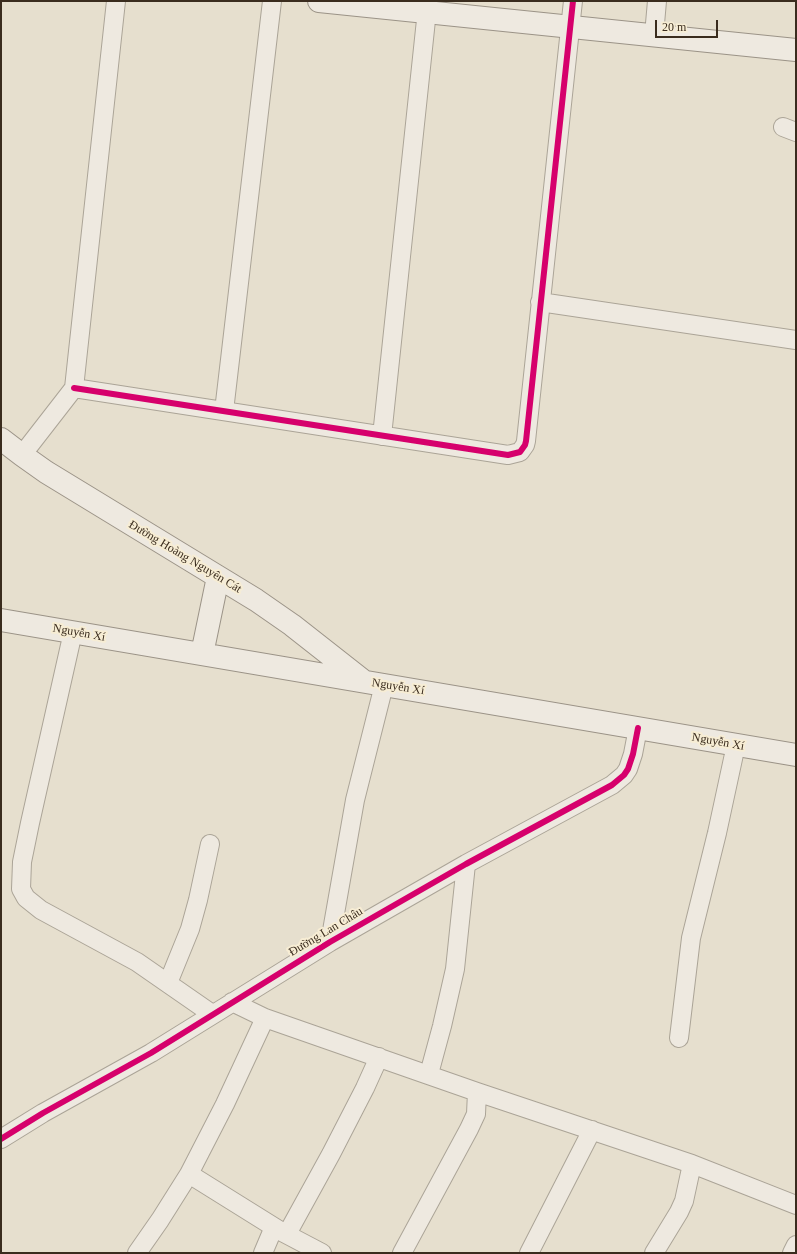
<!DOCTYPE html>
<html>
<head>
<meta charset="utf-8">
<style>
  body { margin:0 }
  #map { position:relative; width:797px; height:1254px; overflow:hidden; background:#e6dfce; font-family:"Times New Roman",serif }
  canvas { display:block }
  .frame { position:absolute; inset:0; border:2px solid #3a2c1e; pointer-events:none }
  .scale { position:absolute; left:655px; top:20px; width:63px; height:18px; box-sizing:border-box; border:2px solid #3a2c1e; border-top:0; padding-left:5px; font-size:12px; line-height:14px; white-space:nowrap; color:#3a2c1e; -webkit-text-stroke:3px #f7edd4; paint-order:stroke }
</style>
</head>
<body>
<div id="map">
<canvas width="797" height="1254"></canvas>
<div class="frame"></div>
<div class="scale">20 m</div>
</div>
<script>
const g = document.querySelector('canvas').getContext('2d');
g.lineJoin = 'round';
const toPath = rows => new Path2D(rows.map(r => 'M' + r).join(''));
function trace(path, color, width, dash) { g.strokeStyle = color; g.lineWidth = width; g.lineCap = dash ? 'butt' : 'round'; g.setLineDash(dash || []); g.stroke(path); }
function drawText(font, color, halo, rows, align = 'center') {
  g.font = font + ' "Times New Roman",serif'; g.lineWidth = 4; g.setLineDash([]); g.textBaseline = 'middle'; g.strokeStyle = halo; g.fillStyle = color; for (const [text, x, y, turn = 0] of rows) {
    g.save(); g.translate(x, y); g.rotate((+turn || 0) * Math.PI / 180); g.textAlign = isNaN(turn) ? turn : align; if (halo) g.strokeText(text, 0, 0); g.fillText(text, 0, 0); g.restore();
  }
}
const street = toPath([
  [654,35,657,1],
  [783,127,796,132],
  [540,302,796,340],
  [74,388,508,455,520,452,525,445,526,441,573,1],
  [224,411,272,1],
  [382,436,428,1],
  [22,455,74,388,116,1],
  [73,632,30,823,22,862,21,889,26,898,41,910,137,962,212,1014],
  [330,942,355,800,384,685],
  [168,983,190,929,198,900,210,844],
  [232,1002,265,1018,477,1092,692,1164,796,1205],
  [679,1038,691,938,717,833,736,745],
  [429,1074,442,1026,455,969,466,864],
  [1,1139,43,1113,151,1053,330,942,466,864,612,785,624,775,628,769,633,754,638,728],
  [189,1174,282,1232,322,1253],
  [287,1234,331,1154,365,1088,379,1057],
  [137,1253,160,1220,189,1174,225,1104,265,1018],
  [263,1253,274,1227],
  [402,1253,469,1129,476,1114,477,1092],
  [529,1253,592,1130],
  [654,1253,679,1212,684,1201,692,1164],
  [792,1253,796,1245]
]);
const secondary = toPath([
  [319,1,796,50],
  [1,439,22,455,46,472,256,600,292,625,362,680],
  [1,620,796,755],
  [202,654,218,577]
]);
trace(street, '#aba497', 20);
trace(secondary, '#9b9387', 24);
trace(street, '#eee9e0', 18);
trace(secondary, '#eee9e0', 22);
trace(toPath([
  [74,388,508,455,520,452,525,445,526,441,573,1],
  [1,1139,43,1113,151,1053,330,942,466,864,612,785,624,775,628,769,633,754,638,728]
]), '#d6006c', 6);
drawText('12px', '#3a2c1e', '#f7edd4', [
  ["Đường Hoàng Nguyên Cát",185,557,31],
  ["Nguyễn Xí",79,633,10],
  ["Nguyễn Xí",398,687,9],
  ["Nguyễn Xí",718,742,10],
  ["Đường Lan Châu",326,932,-31]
]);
</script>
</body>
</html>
